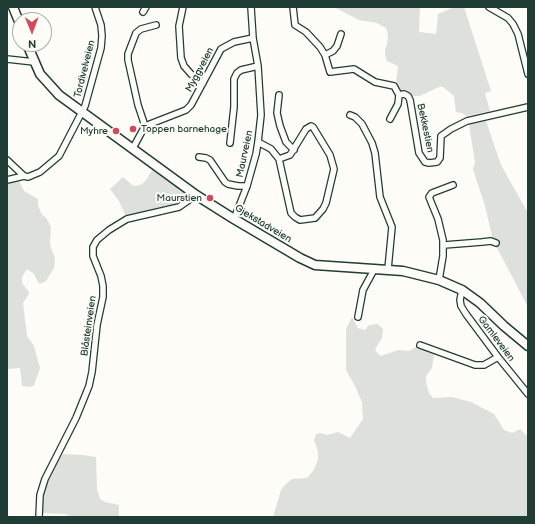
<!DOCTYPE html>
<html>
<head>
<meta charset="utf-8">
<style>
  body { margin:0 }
  #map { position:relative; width:535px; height:524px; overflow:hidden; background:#fdfcf7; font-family:"Balsamiq Sans",sans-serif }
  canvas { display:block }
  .frame { position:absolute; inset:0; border:8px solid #1f3d34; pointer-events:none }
  .north { position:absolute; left:12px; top:12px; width:40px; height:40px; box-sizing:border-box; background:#fdfcf7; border:1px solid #a4b0a9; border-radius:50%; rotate:179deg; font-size:11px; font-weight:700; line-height:16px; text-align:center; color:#1f3d34 }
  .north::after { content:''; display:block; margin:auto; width:14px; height:18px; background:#d1495b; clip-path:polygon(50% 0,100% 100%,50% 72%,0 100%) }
</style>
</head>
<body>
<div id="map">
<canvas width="535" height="524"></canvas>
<div class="frame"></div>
<div class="north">N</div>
</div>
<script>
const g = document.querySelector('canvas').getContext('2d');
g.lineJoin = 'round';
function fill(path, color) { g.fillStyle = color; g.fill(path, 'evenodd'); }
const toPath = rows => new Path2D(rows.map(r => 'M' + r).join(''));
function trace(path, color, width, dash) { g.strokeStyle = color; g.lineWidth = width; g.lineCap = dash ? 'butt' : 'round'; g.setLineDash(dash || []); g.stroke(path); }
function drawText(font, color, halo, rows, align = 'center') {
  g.font = font + ' "Balsamiq Sans",sans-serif'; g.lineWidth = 4; g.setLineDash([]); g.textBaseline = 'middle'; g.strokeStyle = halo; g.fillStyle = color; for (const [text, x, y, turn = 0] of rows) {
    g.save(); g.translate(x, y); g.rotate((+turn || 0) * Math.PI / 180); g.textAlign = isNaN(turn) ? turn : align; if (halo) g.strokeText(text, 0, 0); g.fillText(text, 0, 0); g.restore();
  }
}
fill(toPath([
  [334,7,420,7,419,32,436,34,438,14,454,7,464,7,491,91,485,93,490,111,467,116,462,113,456,112,454,96,443,87,439,87,420,96,412,96,400,91,396,84,398,66,387,61,385,55,385,49,387,45,388,36,386,28,377,23,359,20],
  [486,121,501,165,528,213,528,307,493,240,485,206,473,169,475,162,469,125],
  [154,167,190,196,175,207,146,211,126,217,119,201,110,189,123,177,132,185,136,186,142,184,146,180],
  [19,181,24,191,38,199,38,205,41,213,47,219,51,227,50,244,55,259,54,268,46,281,40,284,38,282,34,274,27,269,22,277,22,283,29,292,29,294,23,303,27,336,34,346,40,368,34,385,30,387,22,386,20,368,7,369,7,184],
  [352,317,358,328,365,330,369,325,378,324,383,329,382,338,375,349,378,354,381,356,398,350,409,351,416,347,423,347,431,350,434,354,432,368,426,376,426,382,429,393,433,398,452,397,471,402,494,414,504,430,512,433,520,429,528,437,528,517,273,517,281,490,285,485,292,479,307,478,314,470,318,459,318,452,314,440,316,434,320,433,327,435,338,432,350,438,363,419,362,402,355,386,346,370,346,329],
  [63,454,83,455,96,457,97,489,100,499,105,502,119,505,119,517,71,517,65,514,43,513,41,511,42,499,52,470]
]), '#dde0db');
const street = toPath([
  [183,7,179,26,181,58,184,66,191,74,203,83],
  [293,7,295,25,306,32,320,47,325,55,330,72,354,69,375,82,394,86,399,95],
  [489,7,508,18,513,24,518,34,528,74],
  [143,12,146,7],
  [325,55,333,51,337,46,341,34],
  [7,59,34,62],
  [279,95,277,113,280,126,286,142,294,150],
  [350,115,355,117,362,124,372,143,375,153,380,197,392,227,388,269],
  [390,119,398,104,399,95,404,94,408,96,410,100,419,153,425,162,429,163,437,162,440,158,441,136,451,129,467,121,528,107],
  [145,126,138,105,128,60,128,54,136,33,141,29,156,25],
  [258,142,271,149,279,159,291,213,295,217,300,220,315,218,323,209,326,203,334,169,330,155,313,127,311,126,306,129,290,155,279,159],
  [230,143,234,107,234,79,237,73,241,70,258,66],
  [133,148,145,126,186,110,191,105,221,49,234,42,253,38],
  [199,157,206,158,210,160,225,182,228,184,238,186,247,186],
  [7,160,24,176,28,177,40,172,59,156,85,106,101,48,102,36,101,25,95,7],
  [7,180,24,176],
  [234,219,247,186,256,154,258,142,261,115,258,66,253,38,251,7],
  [444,245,482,242,491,241,496,243],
  [439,280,443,256,443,240,438,219,429,197,432,193,453,185],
  [462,290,460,300,461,306,466,314,498,357,528,394],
  [358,317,363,290,375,268],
  [420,345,475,365,484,365,498,357],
  [39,517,40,495,45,479,76,418,89,386,92,372,97,325,103,297,103,286,101,276,93,256,93,247,97,240,109,230,127,219,179,207,196,195]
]);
const secondary = toPath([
  [13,7,20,24],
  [27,44,40,74,59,95,196,195,234,219,300,258,315,265,403,271,439,280,462,290,480,303,504,326,528,346]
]);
trace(street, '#1f3d34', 8);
trace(secondary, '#1f3d34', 11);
trace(street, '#fdfcf7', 5.5);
trace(secondary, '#fdfcf7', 8);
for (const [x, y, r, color] of [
  [133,129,4,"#d1495b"],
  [116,131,4,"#d1495b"],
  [210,198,4,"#d1495b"]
]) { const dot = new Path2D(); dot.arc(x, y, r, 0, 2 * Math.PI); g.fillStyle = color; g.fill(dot); trace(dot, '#fdfcf7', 1.5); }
drawText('10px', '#1f3d34', '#fdfcf7', [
  ["Tordivelveien",85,69,-76],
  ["Myggveien",200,70,-62],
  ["Bekkestien",425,128,78],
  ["Maurveien",245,154,-78],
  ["Gjekstadveien",263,224,31],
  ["Blåsteinveien",89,326,-82],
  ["Gamleveien",496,339,53]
]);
drawText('10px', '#1f3d34', '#fdfcf7', [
  ["Toppen barnehage",141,129,"left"],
  ["Myhre",108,131],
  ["Maurstien",202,198]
], 'right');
</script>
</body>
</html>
